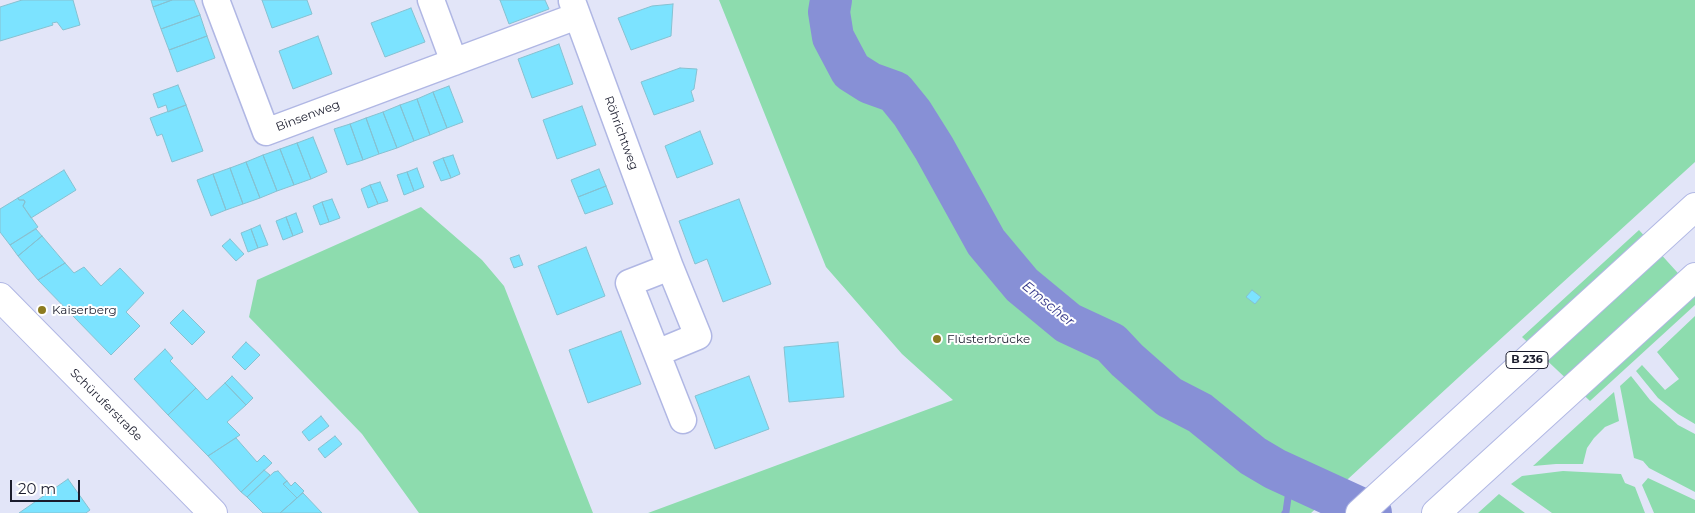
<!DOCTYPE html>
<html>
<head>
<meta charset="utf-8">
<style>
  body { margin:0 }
  #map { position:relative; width:1695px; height:513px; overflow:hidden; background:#e2e5f8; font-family:Montserrat,sans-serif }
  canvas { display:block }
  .scale { position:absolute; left:10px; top:480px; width:70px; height:22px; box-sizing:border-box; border:2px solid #1a1c2d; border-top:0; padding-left:6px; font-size:15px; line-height:18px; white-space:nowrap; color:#1a1c2d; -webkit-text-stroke:4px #fff; paint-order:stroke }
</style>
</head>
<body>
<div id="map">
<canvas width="1695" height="513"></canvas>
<div class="scale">20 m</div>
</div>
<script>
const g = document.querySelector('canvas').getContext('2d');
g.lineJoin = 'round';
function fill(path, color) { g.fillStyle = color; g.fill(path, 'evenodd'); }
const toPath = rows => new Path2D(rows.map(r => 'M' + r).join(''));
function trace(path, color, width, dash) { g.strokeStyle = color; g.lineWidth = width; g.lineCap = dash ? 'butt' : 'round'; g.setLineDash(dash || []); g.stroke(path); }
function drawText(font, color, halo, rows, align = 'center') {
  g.font = font + ' Montserrat,sans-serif'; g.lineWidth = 4; g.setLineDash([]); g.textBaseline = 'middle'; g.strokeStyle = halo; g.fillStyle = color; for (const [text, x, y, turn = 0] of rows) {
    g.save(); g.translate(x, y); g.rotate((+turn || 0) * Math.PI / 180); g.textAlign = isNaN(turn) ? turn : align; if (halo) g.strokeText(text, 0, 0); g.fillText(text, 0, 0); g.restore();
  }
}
fill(toPath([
  [719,0,1695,0,1695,162,1472,365,1311,513,648,513,953,400,902,354,826,267],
  [421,207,482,260,504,286,593,513,419,513,362,434,249,317,257,280],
  [1639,230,1695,292,1695,305,1590,401,1522,337],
  [1695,316,1695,424,1678,414,1658,398,1636,371,1642,365,1665,390,1679,379,1657,352],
  [1631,376,1650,400,1678,425,1695,434,1695,492,1649,468,1643,461,1634,458,1620,386],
  [1614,392,1619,421,1605,427,1594,438,1587,448,1583,464,1556,464,1533,466],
  [1563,471,1621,474,1625,483,1635,487,1645,513,1552,513,1511,484,1522,476],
  [1648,478,1695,500,1695,513,1654,513,1642,485],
  [1499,494,1525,513,1478,513]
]), '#8ddcae');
trace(toPath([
  [1285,513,1286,512,1291,476]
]), '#8790d6', 7);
trace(toPath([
  [831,0,829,12,833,37,851,71,870,83,895,92,912,113,934,148,986,242,1022,285,1068,323,1111,343,1127,360,1169,397,1200,413,1253,456,1275,469,1371,513]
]), '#8790d6', 42);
const building = toPath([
  [22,0,73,0,80,25,63,30,57,22,52,23,53,25,0,41,0,7,22,0],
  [151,0,172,0,153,7,151,0],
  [172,0,194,0,200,15,161,29,153,7,172,0],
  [262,0,307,0,312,14,272,28,262,0],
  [500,0,545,0,549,9,509,24,500,0],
  [673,4,671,36,631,50,618,18,652,6,673,4],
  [411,8,425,42,385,57,371,23,411,8],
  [200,15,207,36,169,50,161,29,200,15],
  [207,36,215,58,177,72,169,50,207,36],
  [318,36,332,74,293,89,279,51,318,36],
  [559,44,573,84,532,98,518,59,559,44],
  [680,68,697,69,694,89,691,91,694,101,654,115,641,82,680,68],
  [178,85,186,105,168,112,166,105,158,108,153,94,178,85],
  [449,86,463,122,447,128,433,92,449,86],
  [433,92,447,128,430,135,417,99,433,92],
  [417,99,430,135,414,141,400,105,417,99],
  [186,105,203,151,172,162,162,134,157,136,150,118,186,105],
  [400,105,414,141,397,148,383,112,400,105],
  [582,106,596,145,557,159,543,120,582,106],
  [383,112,397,148,379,154,366,118,383,112],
  [366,118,379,154,363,160,350,124,366,118],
  [350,124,363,160,347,165,334,129,350,124],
  [700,131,713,164,677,178,665,146,700,131],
  [313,137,327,172,311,179,297,143,313,137],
  [297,143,311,179,294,185,280,149,297,143],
  [280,149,294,185,277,191,263,155,280,149],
  [263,155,277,191,260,198,246,162,263,155],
  [453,155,460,174,451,178,443,158,453,155],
  [443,158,451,178,441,181,433,162,443,158],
  [246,162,260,198,243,204,230,168,246,162],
  [230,168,243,204,226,210,213,174,230,168],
  [417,168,424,187,414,191,407,172,417,168],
  [599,169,606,186,578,197,571,180,599,169],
  [64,170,76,190,31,218,23,206,25,202,24,200,19,200,18,198,64,170],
  [407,172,414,191,404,195,397,175,407,172],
  [213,174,226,210,211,216,197,180,213,174],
  [380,182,388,201,378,204,370,185,380,182],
  [370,185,378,204,368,208,361,189,370,185],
  [606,186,613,204,585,214,578,197,606,186],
  [18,198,19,200,24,200,25,202,23,206,38,227,10,245,0,232,0,209,18,198],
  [332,199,340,218,329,222,322,202,332,199],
  [739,199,771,284,723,302,707,259,695,264,679,221,739,199],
  [322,202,329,222,320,225,313,206,322,202],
  [296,213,303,232,293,236,286,217,296,213],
  [286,217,293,236,283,240,276,221,286,217],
  [260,225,268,245,258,248,251,229,260,225],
  [36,229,42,236,18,256,10,245,36,229],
  [251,229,258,248,248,252,241,233,251,229],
  [42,236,65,263,38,280,18,256,42,236],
  [230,239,244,254,236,261,222,246,230,239],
  [586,247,605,296,557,315,538,266,586,247],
  [519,255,523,265,514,268,510,258,519,255],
  [65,263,74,273,84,267,101,286,120,268,144,293,126,312,140,326,111,355,38,280,65,263],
  [1252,290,1261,297,1255,304,1246,297,1252,290],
  [183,310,205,332,192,345,170,323,183,310],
  [621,331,641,384,588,403,569,350,621,331],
  [246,342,260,355,245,370,232,357,246,342],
  [838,342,844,397,789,402,784,347,838,342],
  [165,349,173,358,170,361,196,388,168,415,134,379,165,349],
  [232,376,253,398,246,405,225,383,232,376],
  [749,376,769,429,715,449,695,396,749,376],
  [225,383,246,405,227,422,240,435,208,456,168,415,196,388,207,400,225,383],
  [321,416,329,426,309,441,302,432,321,416],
  [335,436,342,444,325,458,318,449,335,436],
  [236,438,257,462,264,455,272,463,241,492,208,456,236,438],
  [264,470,270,475,247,497,241,492,264,470],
  [278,471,287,481,283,484,297,498,280,513,263,513,247,497,274,472,278,471],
  [68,479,90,510,86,513,19,513,68,479],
  [287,481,291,486,295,482,304,491,297,498,283,484,287,481],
  [303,493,322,513,280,513,297,498,303,493]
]);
fill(building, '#7ce3ff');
trace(building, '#86c1d1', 1);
const street = toPath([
  [216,0,266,132,577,16],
  [431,0,454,62],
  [572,1,670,267],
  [657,353,698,336,670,267,629,283,683,420]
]);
const secondary = toPath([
  [0,297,213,513]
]);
const highway = toPath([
  [1360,513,1695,207],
  [1436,513,1695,277]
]);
trace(street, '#b0b7e4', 29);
trace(secondary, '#b0b7e4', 30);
trace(highway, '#b0b7e4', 30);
trace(street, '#fff', 26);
trace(secondary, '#fff', 28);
trace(highway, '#fff', 28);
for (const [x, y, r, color] of [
  [42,310,5,"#8c7b20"],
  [937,339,5,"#8c7b20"]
]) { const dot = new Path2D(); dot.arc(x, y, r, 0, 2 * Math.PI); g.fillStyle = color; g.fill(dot); trace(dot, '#fff', 2); }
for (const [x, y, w] of [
  [1527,360,42]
]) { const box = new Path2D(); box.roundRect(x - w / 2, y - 8.5, w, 17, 4); g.fillStyle = '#fff'; g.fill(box); trace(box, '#1a1c2d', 1); }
drawText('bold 11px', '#1a1c2d', null, [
  ["B 236",1527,360]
]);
drawText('12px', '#1a1c2d', '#fff', [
  ["Binsenweg",308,116,-21],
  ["Röhrichtweg",621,133,70],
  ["Schüruferstraße",106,405,45]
]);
drawText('12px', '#1a1c2d', '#fff', [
  ["Kaiserberg",52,310],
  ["Flüsterbrücke",947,339]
], 'left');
drawText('italic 14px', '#383a8c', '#fff', [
  ["Emscher",1048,304,39]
]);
</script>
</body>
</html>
